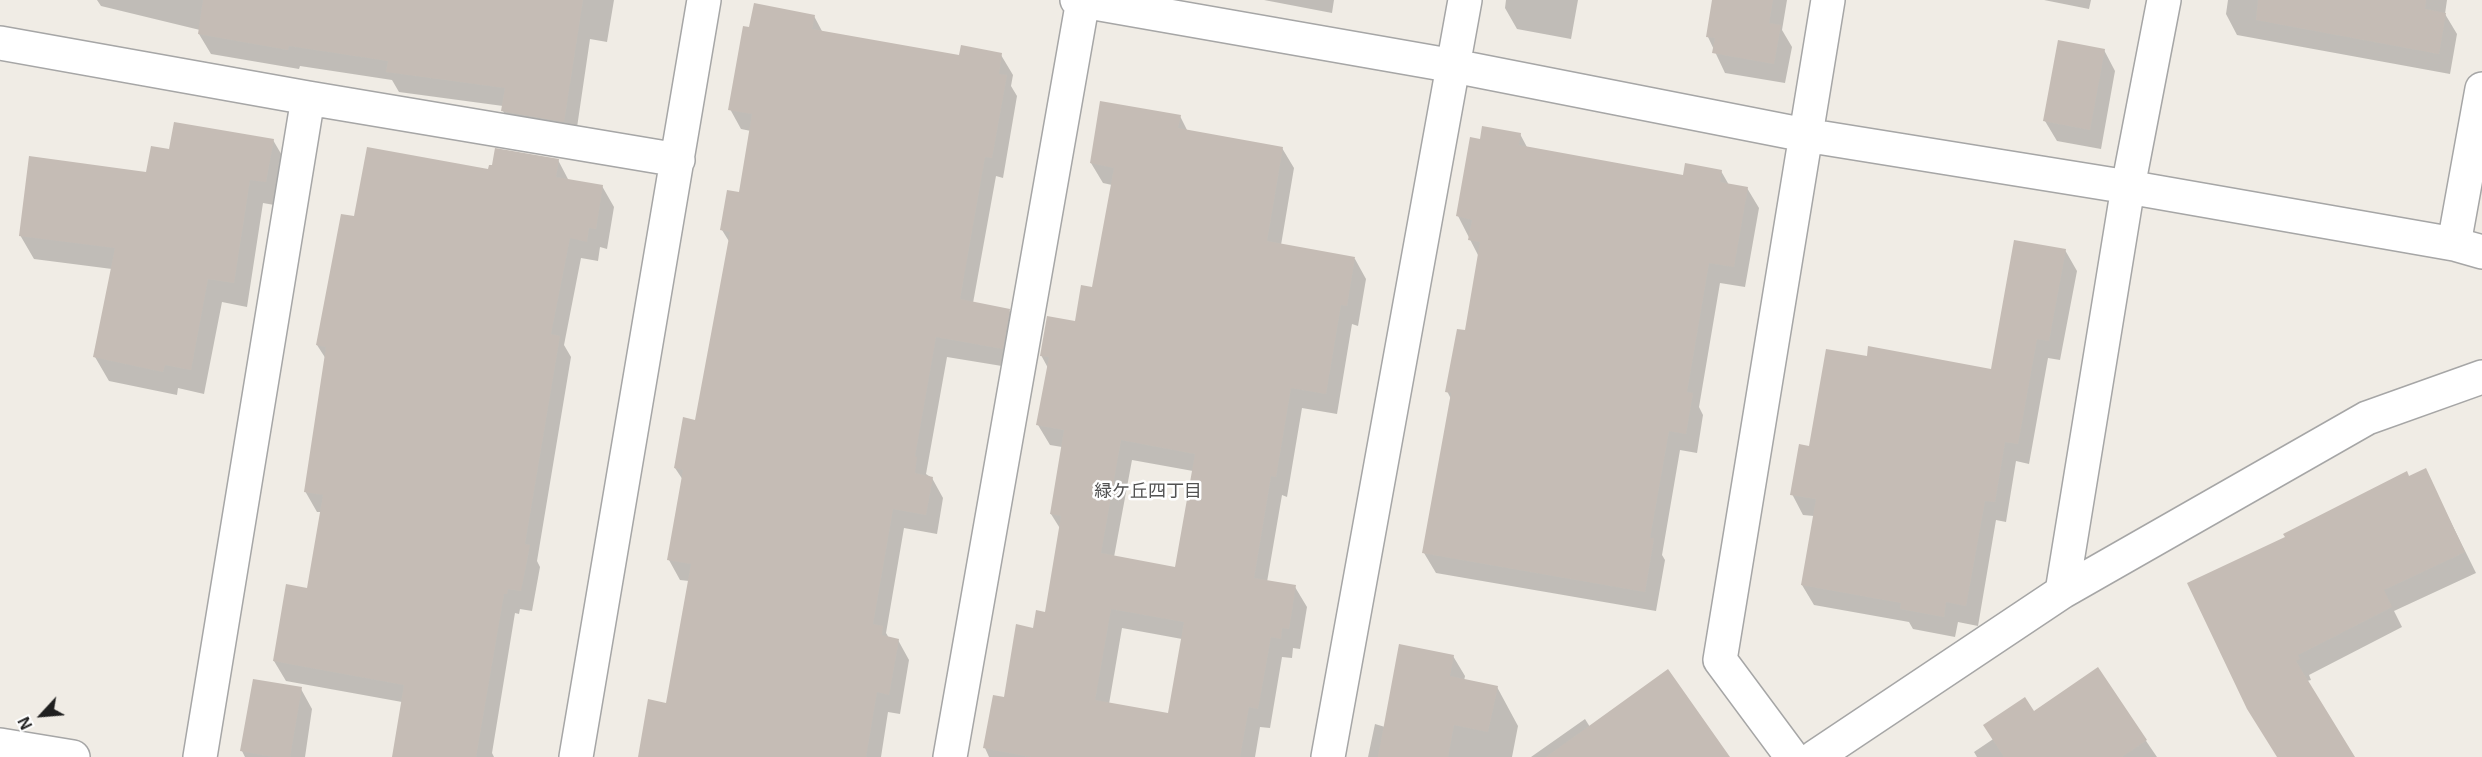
<!DOCTYPE html>
<html>
<head>
<meta charset="utf-8">
<style>
  body { margin:0 }
  #map { position:relative; width:2482px; height:757px; overflow:hidden; background:#f0ece5; font-family:Arial,sans-serif }
  canvas { display:block }
  .north { position:absolute; left:12px; top:685px; width:60px; height:60px; -webkit-text-stroke:4px #fff; paint-order:stroke; rotate:244deg; font-size:16px; font-weight:700; line-height:24px; text-align:center; color:#1f1f1f }
  .north::after { content:''; display:block; margin:auto; width:21px; height:27px; background:#1f1f1f; clip-path:polygon(50% 0,100% 100%,50% 72%,0 100%) }
</style>
</head>
<body>
<div id="map">
<canvas width="2482" height="757"></canvas>
<div class="north">N</div>
</div>
<script>
const g = document.querySelector('canvas').getContext('2d');
g.lineJoin = 'round';
function fill(path, color) { g.fillStyle = color; g.fill(path, 'evenodd'); }
const toPath = rows => new Path2D(rows.map(r => 'M' + r).join(''));
function trace(path, color, width, dash) { g.strokeStyle = color; g.lineWidth = width; g.lineCap = dash ? 'butt' : 'round'; g.setLineDash(dash || []); g.stroke(path); }
function drawText(font, color, halo, rows, align = 'center') {
  g.font = font + ' Arial,"Noto Sans JP",sans-serif'; g.lineWidth = 5; g.setLineDash([]); g.textBaseline = 'middle'; g.strokeStyle = halo; g.fillStyle = color; for (const [text, x, y, turn = 0] of rows) {
    g.save(); g.translate(x, y); g.rotate((+turn || 0) * Math.PI / 180); g.textAlign = isNaN(turn) ? turn : align; if (halo) g.strokeText(text, 0, 0); g.fillText(text, 0, 0); g.restore();
  }
}
fill(toPath([
  [97,0,614,0,607,42,590,39,575,141,514,131,503,111,503,106,399,92,392,80,300,66,299,69,211,54,199,34,200,30,101,6],
  [1264,0,1334,0,1332,13],
  [1506,0,1578,0,1571,39,1517,29,1505,8],
  [1714,0,1787,0,1782,30,1792,47,1785,83,1725,73,1708,37],
  [2044,0,2091,0,2089,9],
  [2228,0,2447,0,2445,14,2457,34,2450,74,2237,35,2226,14],
  [814,16,823,33,960,57,1001,55,1013,75,1011,86,1017,96,1003,178,996,176,973,303,1009,310,1020,330,1014,368,947,357,926,474,932,478,943,498,937,534,904,528,886,633,889,638,898,640,909,660,900,714,888,712,881,757,639,757,667,704,689,581,680,580,669,560,683,480,675,468,697,421,730,243,722,230,740,194,751,131,741,129,730,109,750,29],
  [2104,50,2115,71,2101,149,2057,141,2045,121],
  [1180,116,1188,132,1282,148,1294,168,1281,245,1355,259,1366,279,1358,326,1352,324,1337,414,1302,408,1287,497,1282,495,1267,582,1295,587,1307,607,1300,649,1293,648,1292,658,1282,657,1270,728,1260,727,1255,757,989,757,985,748,1005,699,1046,613,1061,530,1051,514,1062,447,1050,445,1038,425,1048,368,1041,355,1076,323,1093,289,1112,185,1103,183,1091,163],
  [1132,460,1193,471,1177,569,1114,557],
  [1122,628,1182,639,1170,715,1109,704],
  [1520,134,1528,149,1684,177,1721,171,1729,185,1747,188,1759,208,1745,287,1720,283,1699,407,1703,415,1697,453,1680,450,1662,555,1665,560,1656,611,1436,573,1424,553,1451,399,1447,391,1466,332,1479,257,1458,216,1481,140],
  [273,140,287,164,280,206,263,203,247,307,222,302,204,394,178,388,177,395,109,381,95,357,112,269,34,259,20,235,148,173,171,151],
  [558,160,569,181,602,186,614,207,607,249,600,247,598,261,581,258,564,345,571,357,537,561,540,567,532,611,520,609,519,614,515,613,492,753,494,757,393,757,402,702,286,681,274,661,308,590,321,512,317,512,305,491,326,359,317,345,355,218,489,171],
  [2065,250,2077,271,2060,360,2048,358,2029,464,2016,461,2006,522,1996,520,1978,626,1958,622,1955,637,1913,629,1909,622,1814,605,1802,585,1814,516,1803,515,1792,494,1811,447,1868,357,1993,370],
  [2425,470,2476,573,2394,611,2402,627,2309,675,2311,680,2307,681,2353,757,2278,757,2249,708,2409,478],
  [1453,656,1465,676,1464,681,1497,687,1518,726,1512,757,1368,757,1375,724,1385,727],
  [2097,669,2157,757,1977,757,1974,752],
  [301,689,312,709,305,757,245,757,242,751],
  [1585,719,1590,727,1727,757,1531,757]
]), '#0003');
fill(toPath([
  [203,0,583,0,564,122,501,111,505,88,386,72,388,61,289,46,288,50,198,34],
  [1712,0,1773,0,1769,23,1781,25,1774,64,1712,53,1715,38,1706,37],
  [2258,0,2426,0,2425,9,2446,13,2439,54,2256,20],
  [754,3,815,15,812,29,959,55,961,45,1002,53,999,74,1007,75,992,158,985,157,960,299,1010,309,1003,349,936,337,915,456,917,457,915,473,933,477,926,515,893,509,873,624,883,626,882,635,899,639,889,695,877,692,866,757,638,757,648,699,666,703,691,564,667,560,683,470,674,468,683,417,695,420,730,232,720,230,727,190,739,192,752,114,728,110,743,26,749,27],
  [2058,40,2105,49,2090,130,2043,121],
  [1100,101,1181,115,1178,128,1283,147,1267,241,1355,257,1347,306,1341,305,1326,394,1291,388,1276,477,1271,476,1254,578,1296,585,1289,629,1282,628,1281,639,1271,637,1258,709,1249,707,1240,757,1031,757,983,748,993,695,1004,697,1016,624,1033,628,1036,610,1045,612,1061,516,1050,514,1064,430,1036,425,1049,357,1040,356,1047,316,1075,321,1081,285,1092,287,1114,168,1090,163],
  [1121,440,1195,454,1175,567,1101,553],
  [1111,609,1184,622,1168,713,1095,700],
  [174,122,274,139,266,182,250,180,234,283,208,279,191,370,165,365,163,372,93,357,115,248,19,236,29,156,146,172,151,146,169,149],
  [1482,126,1521,133,1519,145,1683,175,1685,163,1722,170,1720,182,1748,187,1734,267,1709,263,1687,392,1693,393,1686,434,1669,431,1650,538,1654,538,1645,592,1422,553,1451,393,1445,392,1457,329,1465,330,1480,242,1468,240,1472,220,1456,216,1470,137,1480,139],
  [367,147,488,169,489,165,492,165,495,148,559,159,556,177,603,185,596,229,589,228,587,242,570,238,551,334,560,336,525,544,530,545,521,591,508,589,507,594,504,594,476,757,392,757,404,685,273,661,286,584,307,588,323,495,304,492,326,347,316,345,341,214,354,216],
  [2014,240,2066,249,2049,341,2037,339,2018,444,2005,442,1995,502,1985,501,1966,606,1946,602,1944,617,1900,609,1901,603,1801,585,1816,499,1790,495,1799,444,1809,446,1826,349,1867,356,1868,346,1991,369],
  [2426,468,2465,552,2384,590,2392,607,2298,655,2300,659,2296,661,2355,757,2277,757,2247,709,2187,583,2285,537,2283,534,2407,471,2409,476],
  [1399,644,1454,655,1450,676,1498,686,1488,732,1454,725,1448,757,1378,757],
  [2098,667,2147,740,2122,757,2004,757,1983,725,2025,697,2034,711],
  [1668,669,1730,757,1546,757],
  [253,679,302,687,290,757,274,757,240,751]
]), '#c5bcb5');
const street = toPath([
  [1077,0,1454,66,1805,135,2128,187,2454,244,2482,252],
  [0,43,308,98,678,160],
  [2454,244,2482,89],
  [2062,592,2128,187,2164,0],
  [0,745,73,757],
  [200,757,308,98],
  [576,757,704,0],
  [950,757,1083,0],
  [1328,757,1465,0],
  [1792,757,1720,660,1828,0],
  [1815,757,2062,592,2367,418,2482,377]
]);
trace(street, '#a6a6a6', 36);
trace(street, '#fff', 33);
drawText('18px', '#525252', '#fff', [
  ["緑ケ丘四丁目",1148,492]
]);
</script>
</body>
</html>
